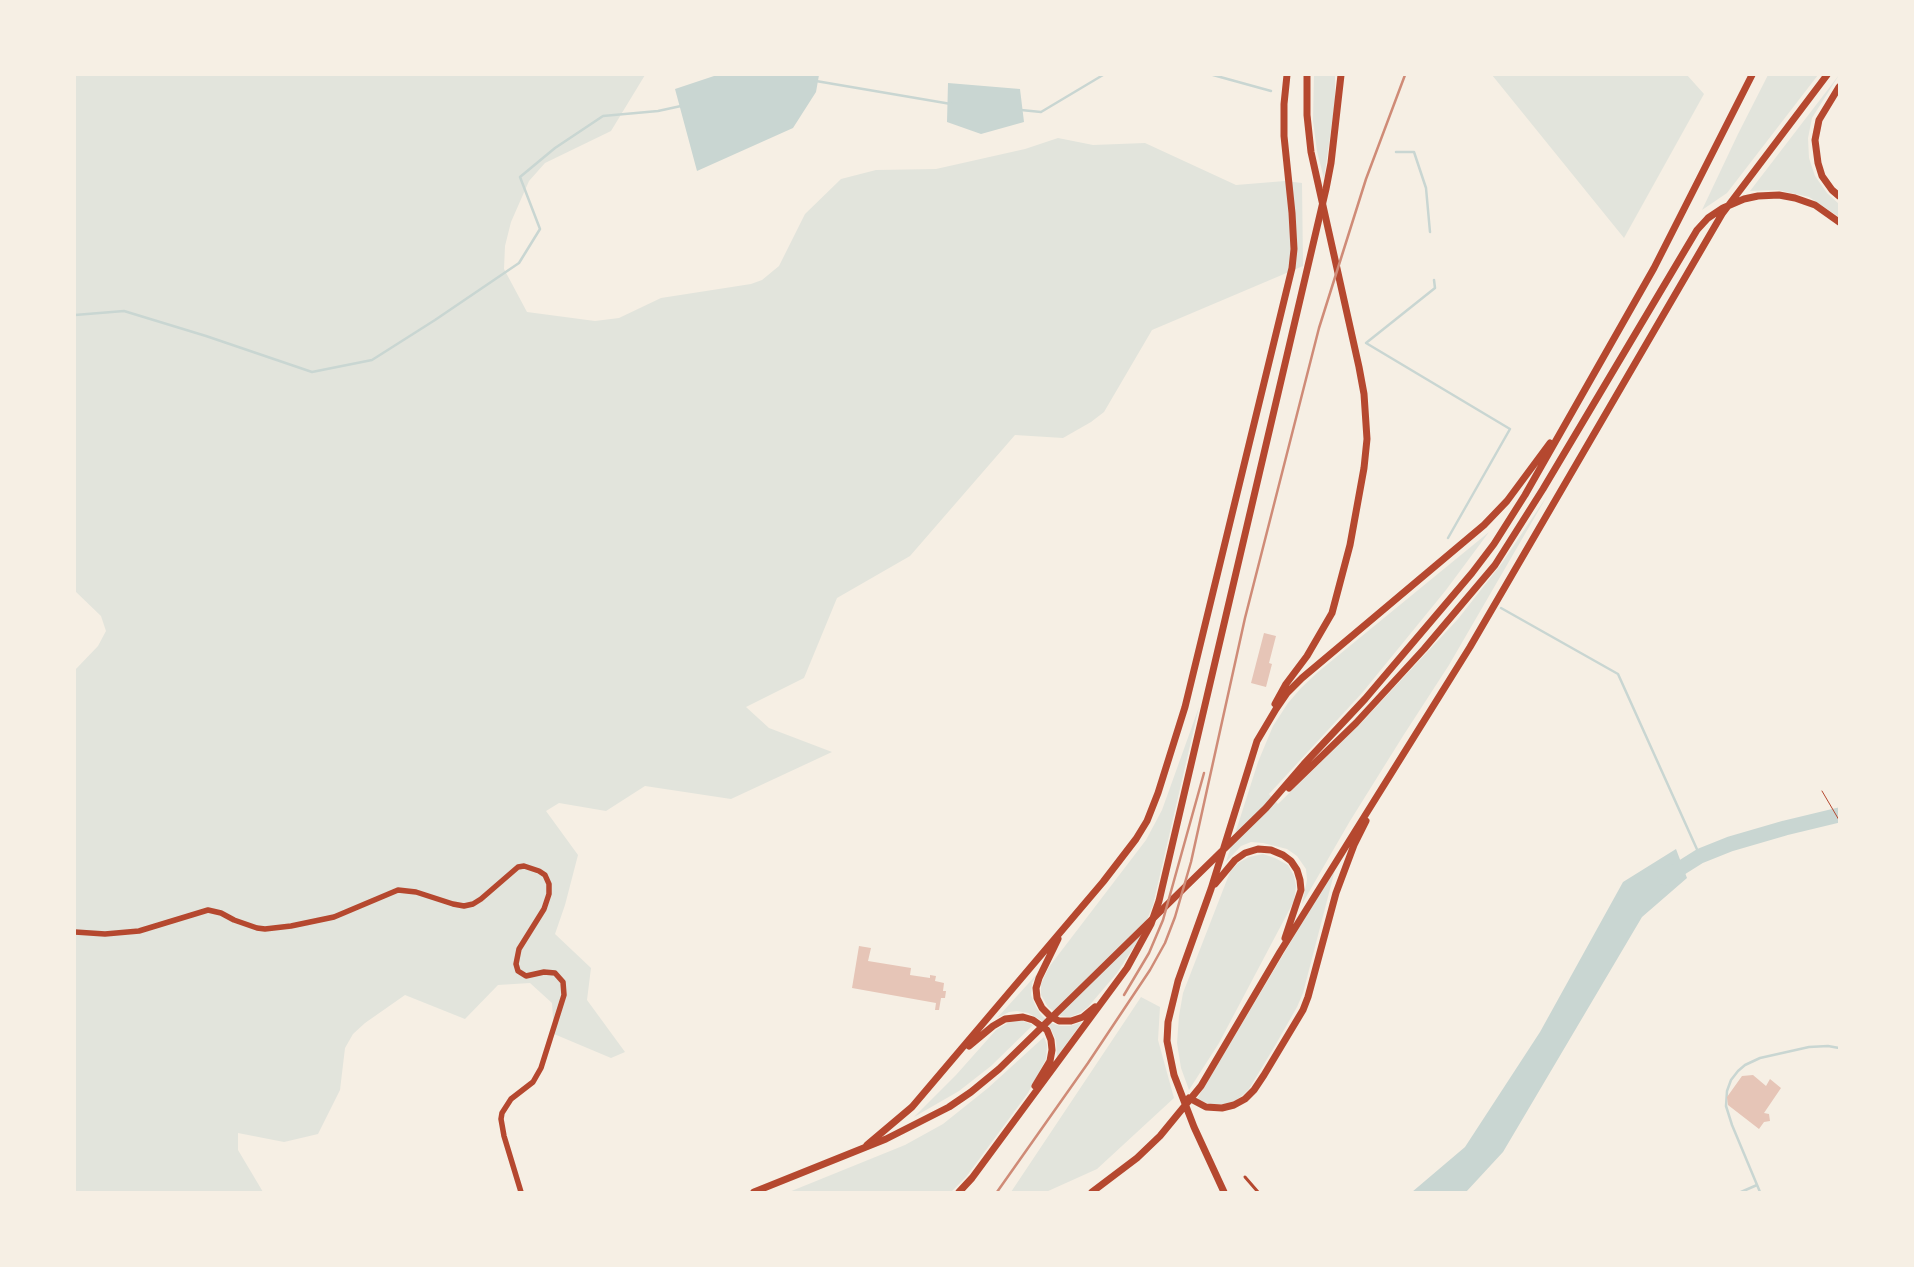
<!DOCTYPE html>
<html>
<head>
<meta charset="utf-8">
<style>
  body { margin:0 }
  #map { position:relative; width:1914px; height:1267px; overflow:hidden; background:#f6efe4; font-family:Mulish,sans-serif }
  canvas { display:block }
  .frame { position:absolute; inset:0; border:76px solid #f6efe4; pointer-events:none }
</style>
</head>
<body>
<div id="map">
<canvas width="1914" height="1267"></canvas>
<div class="frame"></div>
</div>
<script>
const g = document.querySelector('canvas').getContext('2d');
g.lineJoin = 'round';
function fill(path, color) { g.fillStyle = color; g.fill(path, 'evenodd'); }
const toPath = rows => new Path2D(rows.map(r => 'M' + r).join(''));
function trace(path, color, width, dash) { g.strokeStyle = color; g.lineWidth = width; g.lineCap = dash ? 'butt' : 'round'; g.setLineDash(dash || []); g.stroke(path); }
fill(toPath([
  [75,75,645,75,611,131,545,163,529,181,511,222,505,246,504,269,527,312,595,321,619,318,661,298,751,284,762,280,779,266,805,214,841,179,876,170,936,169,1025,149,1058,138,1093,145,1145,143,1236,185,1285,181,1302,183,1303,266,1152,330,1104,412,1091,422,1063,438,1015,435,910,556,837,598,804,678,746,707,769,728,832,752,731,799,645,786,606,811,559,803,546,811,578,855,565,905,555,934,591,968,587,1000,625,1052,611,1058,554,1034,552,1003,530,983,498,985,465,1019,405,995,365,1023,353,1034,345,1048,340,1090,318,1134,284,1142,238,1133,238,1150,263,1192,75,1192,75,670,98,646,106,631,101,616,75,591],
  [1314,75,1335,75,1335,101,1324,179,1317,151,1313,121],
  [1492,75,1687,75,1704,94,1624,238],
  [1768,75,1818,75,1727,193,1702,210,1738,134],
  [1839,75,1812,118,1808,138,1809,158,1815,176,1827,193,1839,204,1839,217,1809,197,1778,190,1750,191],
  [1547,496,1449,665,1403,736,1350,821,1302,904,1307,880,1306,869,1297,856,1287,849,1263,843,1251,842,1241,846,1226,862,1258,762,1273,726,1288,703,1301,688,1318,672,1489,532,1446,590,1362,693,1269,794,1278,804,1362,722,1458,619,1502,563],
  [1199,707,1153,905,1139,939,1117,973,1088,1007,1080,1013,1070,1017,1060,1016,1048,1007,1041,995,1041,984,1049,967,1146,840,1162,810],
  [1263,854,1275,858,1288,865,1294,876,1296,886,1294,901,1219,1043,1189,1090,1181,1068,1177,1043,1179,1016,1183,993,1230,872,1238,863,1249,857],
  [1336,866,1303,993,1297,1007,1276,1044,1249,1089,1243,1095,1235,1101,1224,1104,1210,1104,1197,1099],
  [1037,974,1032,983,1031,995,1036,1007,1042,1016,1051,1023,1060,1026,1070,1026,1082,1022,1057,1057,1056,1040,1050,1027,1039,1019,1028,1013,1017,1011,1009,1012,997,1018],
  [1141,997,1160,1007,1158,1040,1174,1098,1097,1169,1046,1192,1011,1192],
  [1011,1021,1023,1021,1033,1025,991,1066,959,1091,914,1117,956,1075,996,1030],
  [1044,1037,1047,1045,1046,1059,1028,1093,966,1177,951,1192,789,1192,905,1145,943,1124,988,1088]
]), '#e2e4dc');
fill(toPath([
  [717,75,819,75,816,92,793,128,697,171,675,89],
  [948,83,1020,89,1024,122,981,134,947,122],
  [1676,849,1687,878,1642,917,1503,1152,1466,1192,1412,1192,1465,1147,1540,1032,1623,882]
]), '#c9d6d2');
trace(toPath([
  [1213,75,1271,91],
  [816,81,951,104],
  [1021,110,1041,112,1103,75],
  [1396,152,1414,152,1426,188,1430,232],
  [1434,280,1435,288,1366,343,1510,429,1448,538],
  [75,315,124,311,206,336,312,372,372,360,435,320,519,263,540,229,520,177,555,148,603,116,658,111,681,106],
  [1501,608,1618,674,1700,856],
  [1741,1192,1757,1185],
  [1760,1192,1732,1125,1726,1106,1727,1091,1731,1080,1738,1071,1745,1065,1760,1058,1809,1047,1828,1046,1839,1048]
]), '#c9d6d2', 2.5);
trace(toPath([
  [1665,878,1700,856,1730,844,1785,828,1839,815]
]), '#c9d6d2', 15);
fill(toPath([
  [1264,633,1276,636,1269,663,1272,664,1266,687,1251,683],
  [859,946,871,948,868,961,911,968,910,975,930,978,930,975,936,976,935,981,944,983,943,991,946,991,945,998,941,998,939,1010,935,1010,936,1003,852,988],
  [1753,1075,1766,1086,1770,1079,1781,1088,1764,1113,1769,1114,1770,1121,1764,1122,1759,1129,1728,1105,1727,1097,1742,1076]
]), '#e6c5b7');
trace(toPath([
  [1822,791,1839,820]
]), '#b5482f', 1);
trace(toPath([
  [1245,1177,1258,1192]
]), '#b5482f', 3);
trace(toPath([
  [75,932,105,934,139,931,208,910,221,913,234,920,257,928,265,929,291,926,334,917,398,890,416,892,453,904,464,906,473,904,481,899,518,867,524,866,539,871,545,875,549,884,549,894,544,909,519,949,516,964,518,971,526,976,544,972,555,973,563,982,564,995,541,1068,533,1082,511,1099,502,1113,501,1119,504,1136,521,1192]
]), '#b5482f', 5.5);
trace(toPath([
  [1058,939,1039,978,1036,988,1037,998,1042,1008,1050,1016,1059,1021,1071,1021,1083,1017,1095,1007],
  [969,1046,993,1026,1005,1019,1023,1017,1033,1020,1047,1030,1051,1040,1052,1050,1050,1061,1035,1086],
  [867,1145,912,1107,1103,882,1136,839,1147,821,1158,793,1185,707,1292,268,1294,249,1292,213,1284,136,1284,104,1287,75],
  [959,1192,972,1178,1127,968,1151,924,1159,901,1326,189,1331,163,1341,75]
]), '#b5482f', 7);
trace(toPath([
  [1839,87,1819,120,1815,140,1818,163,1822,176,1832,190,1839,196],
  [1275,704,1286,684,1307,656,1332,613,1350,545,1364,468,1367,439,1364,394,1359,367,1311,152,1307,115,1307,75],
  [1289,788,1356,723,1424,649,1495,565,1543,489,1697,230,1708,218,1723,208,1744,199,1758,196,1779,195,1795,198,1815,205,1839,222],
  [1215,884,1235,860,1245,853,1258,849,1271,850,1283,855,1291,861,1297,870,1300,880,1301,890,1285,938],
  [1189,1098,1206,1107,1222,1108,1234,1105,1245,1099,1254,1090,1264,1075,1303,1010,1308,997,1336,893,1354,845,1366,821],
  [754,1192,886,1139,949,1107,971,1092,999,1069,1266,808,1304,764,1365,699,1472,573,1494,544,1525,495,1654,268,1752,75],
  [1092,1192,1137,1158,1160,1136,1201,1086,1280,952,1470,647,1722,214,1827,75],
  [1224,1192,1194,1127,1174,1075,1167,1041,1168,1022,1178,981,1211,889,1257,741,1276,709,1287,693,1302,678,1484,525,1507,501,1550,443]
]), '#b5482f', 7);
trace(toPath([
  [1124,995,1149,953,1163,920,1204,773],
  [997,1192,1088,1063,1150,970,1165,943,1175,917,1191,862,1245,618,1319,328,1366,179,1405,75]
]), '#cf8b77', 2.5);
</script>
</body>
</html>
